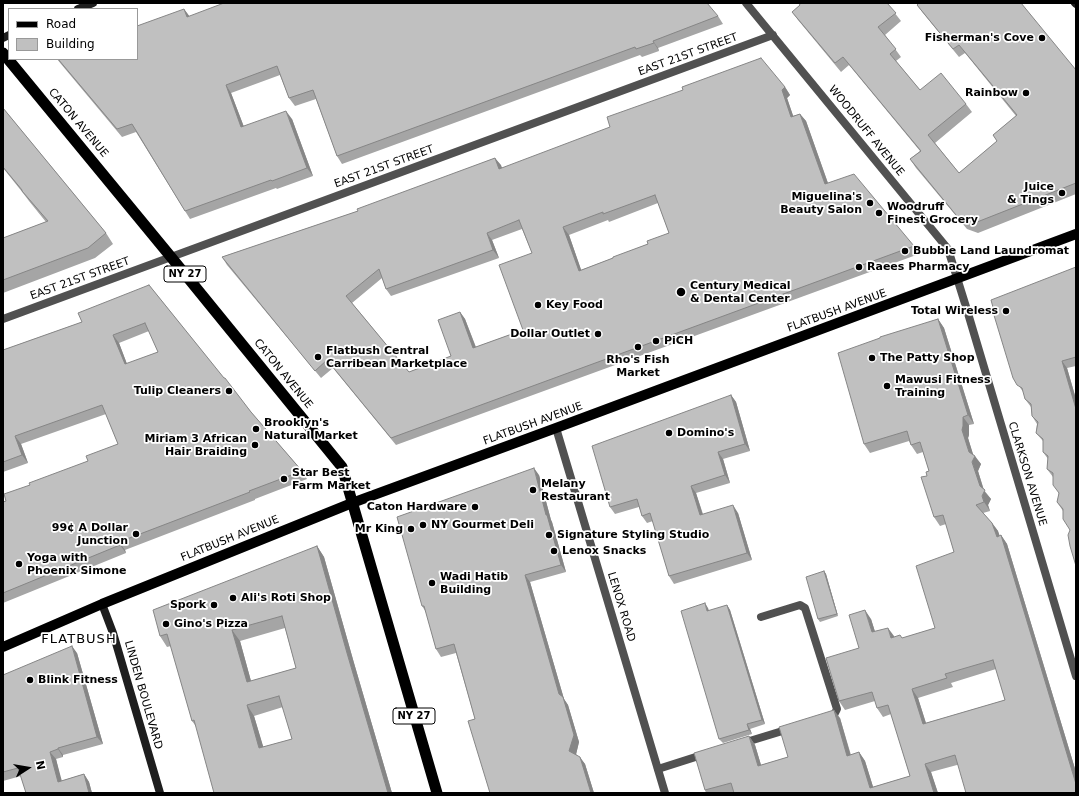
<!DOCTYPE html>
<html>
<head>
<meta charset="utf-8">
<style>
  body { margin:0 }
  #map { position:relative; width:1079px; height:796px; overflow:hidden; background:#fff; font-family:"DejaVu Sans",sans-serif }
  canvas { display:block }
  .frame { position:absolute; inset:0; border:4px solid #000; pointer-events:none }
  .legend { position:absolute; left:8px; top:8px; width:130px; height:52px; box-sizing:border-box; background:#fff; border:1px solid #999; margin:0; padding:5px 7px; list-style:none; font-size:12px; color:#000 }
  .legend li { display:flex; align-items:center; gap:8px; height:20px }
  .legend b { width:20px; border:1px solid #999 }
  .north { position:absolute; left:8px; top:748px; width:40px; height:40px; -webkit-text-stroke:3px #fff; paint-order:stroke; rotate:78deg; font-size:11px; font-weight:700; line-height:16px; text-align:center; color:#000 }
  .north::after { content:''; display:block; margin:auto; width:14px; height:18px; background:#000; clip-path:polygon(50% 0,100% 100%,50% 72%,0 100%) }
</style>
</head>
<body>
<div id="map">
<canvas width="1079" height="796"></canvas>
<div class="frame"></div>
<ul class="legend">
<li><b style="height:5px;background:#000"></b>Road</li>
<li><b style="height:11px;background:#c0c0c0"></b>Building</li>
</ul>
<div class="north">N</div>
</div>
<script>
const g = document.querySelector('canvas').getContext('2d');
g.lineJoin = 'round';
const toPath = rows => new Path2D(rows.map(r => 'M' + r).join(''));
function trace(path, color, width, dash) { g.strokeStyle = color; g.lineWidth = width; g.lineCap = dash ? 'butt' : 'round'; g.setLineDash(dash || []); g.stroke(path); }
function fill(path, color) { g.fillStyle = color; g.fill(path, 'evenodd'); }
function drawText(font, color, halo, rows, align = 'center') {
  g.font = font + ' "DejaVu Sans",sans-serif'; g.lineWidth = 3.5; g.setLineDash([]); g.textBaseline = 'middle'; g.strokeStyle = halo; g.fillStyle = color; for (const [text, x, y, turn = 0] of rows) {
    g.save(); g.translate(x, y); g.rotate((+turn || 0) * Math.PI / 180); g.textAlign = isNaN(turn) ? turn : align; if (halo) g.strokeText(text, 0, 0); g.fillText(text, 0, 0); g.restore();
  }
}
trace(toPath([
  [761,617,800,605,805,608,837,709,834,715,827,717],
  [743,743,789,729],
  [658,769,705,754]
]), '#515151', 8);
trace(toPath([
  [746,3,948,249,967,310,1076,676],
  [3,319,773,35],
  [556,428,665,793]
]), '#515151', 8);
trace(toPath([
  [1075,3,1076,4],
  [78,9,93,3],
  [3,38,9,35],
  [102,604,113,633,160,793]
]), '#1e1e1e', 8);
trace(toPath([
  [3,647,102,604,352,503,556,428,1076,234]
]), '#000', 10);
trace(toPath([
  [3,53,171,257,342,467,437,793]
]), '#000', 11);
fill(toPath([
  [798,3,887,3,901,21,885,35,901,57,896,61,920,90,966,104,972,112,935,143,959,173,997,141,993,135,1016,116,965,53,959,57,923,13,917,5,1076,70,1076,194,978,233,967,229,916,168,910,159,920,151,849,65,841,72,798,20,792,12,800,5],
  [184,9,189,16,718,16,723,24,658,48,659,51,642,57,640,55,342,164,337,156,316,99,295,106,289,98,280,75,231,93,244,127,292,119,313,176,277,189,276,188,190,219,185,211,136,132,122,137,61,64,57,59,137,59],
  [785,87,790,95,787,98,793,116,800,114,806,121,828,183,914,246,919,254,396,445,333,368,321,378,227,265,222,257,358,211,495,158,502,168],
  [658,203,669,233,648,244,613,258,581,270,569,235,608,220,609,222],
  [522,229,532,253,523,330,476,347,465,319,460,312,451,356,409,372,352,303,382,278,386,289,391,296,499,258,492,240],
  [3,108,106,233,113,244,95,258,3,293,3,238,46,222,29,201,23,193,3,168],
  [1076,267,1076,366,1067,368,1076,399,1076,566,1070,530,1063,511,1057,502,1059,494,1053,477,1047,469,1048,459,1043,452,1043,441,1036,433,1037,424,1032,416,1031,407,1025,399,1024,393,1013,378],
  [149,285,251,412,302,471,307,479,255,499,255,500,125,550,126,553,3,603,3,502,6,501,30,485,88,461,118,444,106,414,21,444,28,463,3,472,3,350,82,322],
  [149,331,158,352,127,364,119,343],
  [938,319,944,328,974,424,969,425,969,435,968,438,973,455,981,464,978,471,984,490,991,499,988,505,990,511,983,513,992,523,998,531,999,536,1001,535,1007,544,1076,772,1076,793,957,765,931,772,938,793,733,792,731,793,706,793,705,790,749,736,755,745,761,765,788,757,840,718,851,755,859,752,865,761,873,787,910,776,891,714,883,717,877,708,875,701,845,710,839,701,859,648,871,619,875,632,894,637,903,638,935,628,954,552,946,524,940,526,934,517,927,476,929,471,923,452,917,454,911,445,909,441,870,453,864,444],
  [996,669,1005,700,926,723,918,698,953,687,951,683],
  [731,395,736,402,750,451,723,459,730,483,696,493,703,514,738,513,752,560,674,584,669,576,653,521,647,523,642,516,639,507,615,514,610,507],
  [539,475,551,520,552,522,566,572,530,582,564,699,568,705,579,742,576,754,585,764,594,793,490,793,475,719,456,653,441,657,436,649,426,612,422,606],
  [317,546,324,557,354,663,392,793,195,725,192,721,171,646,167,647,160,636],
  [285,628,296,668,251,681,240,641],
  [283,707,292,739,263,747,254,716],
  [824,571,826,574,838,616,820,622,818,619],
  [727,605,730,610,765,724,750,729,752,734,723,743,719,739,708,608,709,611],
  [77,653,103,744,63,755,63,757,56,759,61,781,84,774,89,782,92,793,26,793,21,776,3,781,3,675]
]), '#a5a5a5');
fill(toPath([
  [184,9,190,17,187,17],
  [653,41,658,48,659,51,654,43],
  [226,85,231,93,247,135,241,127],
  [785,87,790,95,787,98,796,124,791,117,782,90],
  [286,111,292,119,313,176,307,168],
  [800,114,806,121,831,192,825,184],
  [495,158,501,165,505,176,499,169],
  [563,227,569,235,584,278,579,271],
  [487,233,492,240,499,258,493,250],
  [460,312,465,319,479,356,473,348],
  [938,319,944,328,974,424,968,415],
  [113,335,119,343,130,372,125,364],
  [1062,361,1067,368,1076,399,1076,409],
  [731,395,736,402,750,451,745,444],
  [963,417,969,425,969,435,968,438,974,457,975,456,981,464,978,471,984,491,991,499,988,505,990,511,984,502,980,486,962,430],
  [15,436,21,444,28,463,22,455],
  [718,452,723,459,730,483,725,475],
  [534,468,539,475,551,520,552,522,566,572,561,565,546,515],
  [691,486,696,493,705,522,700,515],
  [733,505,738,513,752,560,747,553],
  [992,523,998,531,1003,545,997,537],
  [1001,535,1007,544,1076,772,1076,784],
  [119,542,125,550,126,553,120,545],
  [317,546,324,557,354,663,392,793,388,793,347,653],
  [824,571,826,574,838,616,837,614],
  [525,575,530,582,564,699,568,705,579,742,575,759,569,751,559,694],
  [705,603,708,608,710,616,707,611],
  [727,605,730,610,765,724,762,720],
  [865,610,871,619,878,641,872,632],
  [888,628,894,636,897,646,891,638],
  [232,630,240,641,254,692,247,682],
  [72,646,77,653,103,744,97,737],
  [912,689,918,698,929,733,923,724],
  [247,705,254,716,267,759,259,748],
  [834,710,840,718,853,764,847,756],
  [747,724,750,729,752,734,749,730],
  [749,736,755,745,764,775,758,766],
  [58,748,63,755,63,757,58,749],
  [50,752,56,759,64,789,58,782],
  [859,752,865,761,875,793,870,788],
  [580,757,585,764,594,793,591,793],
  [925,764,931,772,938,793,934,793],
  [84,774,89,782,92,793,89,793]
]), '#868686');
const building = toPath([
  [224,3,707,3,718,16,653,41,654,43,636,49,635,47,337,156,313,90,289,98,277,66,226,85,241,127,286,111,307,168,272,181,271,180,185,211,132,124,117,129,58,59,137,59,137,26,184,9,187,17,224,3],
  [799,3,887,3,896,13,878,27,896,49,890,54,920,90,941,73,966,104,928,135,959,173,997,141,993,135,1017,115,959,45,953,49,917,5,919,3,1021,3,1076,70,1076,183,972,224,961,221,910,159,921,151,843,57,835,63,792,12,800,5,799,3],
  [761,58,785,87,782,90,791,117,800,114,825,184,854,174,914,246,391,438,327,360,315,371,222,257,358,211,357,209,495,158,499,169,610,127,607,117,683,90,682,87,761,58],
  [655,195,669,233,647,241,648,244,613,257,613,258,579,271,563,227,603,212,603,214,655,195],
  [519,220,532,253,499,265,523,330,473,348,460,312,438,320,451,356,409,372,346,296,379,269,386,289,493,250,487,233,519,220],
  [3,108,106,233,88,248,3,280,3,238,48,221,22,191,22,190,3,167,3,108],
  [1076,267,1076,357,1062,361,1076,409,1076,566,1070,546,1068,535,1070,530,1063,519,1063,509,1057,502,1059,493,1053,485,1053,473,1047,469,1048,456,1043,452,1043,439,1036,433,1038,422,1032,416,1031,404,1025,399,1022,388,1017,385,1013,378,993,312,994,311,991,300,1076,267],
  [149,285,224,378,225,378,251,412,302,471,249,491,250,492,119,542,120,545,3,593,3,502,6,501,4,494,30,485,29,483,88,461,86,456,118,444,102,405,15,436,22,455,3,462,3,350,82,322,78,313,149,285],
  [145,323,158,352,125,364,113,335,145,323],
  [938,319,968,415,963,417,963,426,962,430,969,452,975,456,972,462,980,486,985,490,982,496,984,502,976,505,992,523,997,537,1001,535,1076,784,1076,793,966,793,955,755,925,764,934,793,734,793,731,783,705,790,694,753,749,736,758,766,788,757,779,727,834,710,847,756,859,752,870,788,910,776,888,705,877,708,872,692,839,701,826,658,859,648,849,615,865,610,872,632,888,628,891,638,900,635,902,638,935,628,916,566,954,552,943,515,934,517,921,477,927,476,926,472,929,471,920,442,911,445,907,431,864,444,838,353,880,338,880,337,938,319],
  [993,660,1005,700,923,724,912,689,947,678,945,674,993,660],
  [731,395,745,444,718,452,725,475,691,486,700,515,733,505,747,553,669,576,650,513,642,516,637,499,610,507,592,446,731,395],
  [534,468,546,515,547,515,561,565,525,575,559,694,563,697,574,735,569,751,580,757,591,793,490,793,468,721,475,719,454,644,436,649,424,606,422,606,397,517,534,468],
  [317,546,347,653,388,793,214,793,194,720,192,721,167,634,160,636,153,610,317,546],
  [282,616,296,668,247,682,232,630,282,616],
  [279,696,292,739,259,748,247,705,279,696],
  [824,571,837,614,818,619,806,577,824,571],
  [705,603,707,611,727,605,762,720,747,724,749,730,719,739,681,611,705,603],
  [72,646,97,737,58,748,58,749,50,752,58,782,84,774,89,793,26,793,18,768,3,772,3,675,72,646]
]);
fill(building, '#c0c0c0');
trace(building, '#868686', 1);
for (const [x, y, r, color] of [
  [1042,38,4,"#000"],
  [1026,93,4,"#000"],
  [1062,193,4,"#000"],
  [870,203,4,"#000"],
  [879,213,4,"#000"],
  [905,251,4,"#000"],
  [859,267,4,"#000"],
  [681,292,5,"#000"],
  [538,305,4,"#000"],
  [1006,311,4,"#000"],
  [598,334,4,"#000"],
  [656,341,4,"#000"],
  [638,347,4,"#000"],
  [318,357,4,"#000"],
  [872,358,4,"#000"],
  [887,386,4,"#000"],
  [229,391,4,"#000"],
  [256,429,4,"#000"],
  [669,433,4,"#000"],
  [255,445,4,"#000"],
  [284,479,4,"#000"],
  [533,490,4,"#000"],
  [475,507,4,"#000"],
  [423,525,4,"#000"],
  [411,529,4,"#000"],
  [136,534,4,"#000"],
  [549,535,4,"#000"],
  [554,551,4,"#000"],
  [19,564,4,"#000"],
  [432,583,4,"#000"],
  [233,598,4,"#000"],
  [214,605,4,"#000"],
  [166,624,4,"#000"],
  [30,680,4,"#000"]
]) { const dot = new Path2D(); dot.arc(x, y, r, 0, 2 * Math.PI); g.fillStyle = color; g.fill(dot); trace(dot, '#fff', 1.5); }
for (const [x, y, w] of [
  [185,274,42],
  [414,716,42]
]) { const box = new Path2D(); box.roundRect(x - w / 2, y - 8, w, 16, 3); g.fillStyle = '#fff'; g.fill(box); trace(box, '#000', 1); }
drawText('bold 10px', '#000', null, [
  ["NY 27",185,274],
  ["NY 27",414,716]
]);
drawText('bold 11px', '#000', '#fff', [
  ["Fisherman's Cove",1034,38,"right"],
  ["Rainbow",1018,93,"right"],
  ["Juice",1054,187,"right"],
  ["& Tings",1054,200,"right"],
  ["Miguelina's",862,197,"right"],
  ["Beauty Salon",862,210,"right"],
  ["Woodruff",887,207],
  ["Finest Grocery",887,220],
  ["Bubble Land Laundromat",913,251],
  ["Raees Pharmacy",867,267],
  ["Century Medical",690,286],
  ["& Dental Center",690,299],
  ["Key Food",546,305],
  ["Total Wireless",998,311,"right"],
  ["Dollar Outlet",590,334,"right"],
  ["PiCH",664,341],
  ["Flatbush Central",326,351],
  ["Carribean Marketplace",326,364],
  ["The Patty Shop",880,358],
  ["Rho's Fish",638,360,"center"],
  ["Market",638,373,"center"],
  ["Mawusi Fitness",895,380],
  ["Training",895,393],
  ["Tulip Cleaners",221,391,"right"],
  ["Brooklyn's",264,423],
  ["Natural Market",264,436],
  ["Domino's",677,433],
  ["Miriam 3 African",247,439,"right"],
  ["Hair Braiding",247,452,"right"],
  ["Star Best",292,473],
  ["Farm Market",292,486],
  ["Melany",541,484],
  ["Restaurant",541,497],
  ["Caton Hardware",467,507,"right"],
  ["NY Gourmet Deli",431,525],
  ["99¢ A Dollar",128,528,"right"],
  ["Junction",128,541,"right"],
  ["Mr King",403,529,"right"],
  ["Signature Styling Studio",557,535],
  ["Lenox Snacks",562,551],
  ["Yoga with",27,558],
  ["Phoenix Simone",27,571],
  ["Wadi Hatib",440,577],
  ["Building",440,590],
  ["Ali's Roti Shop",241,598],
  ["Spork",206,605,"right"],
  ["Gino's Pizza",174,624],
  ["Blink Fitness",38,680]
], 'left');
drawText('11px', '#000', '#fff', [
  ["EAST 21ST STREET",688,55,-20],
  ["CATON AVENUE",78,123,50],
  ["WOODRUFF AVENUE",866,131,51],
  ["EAST 21ST STREET",384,167,-20],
  ["EAST 21ST STREET",80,279,-20],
  ["FLATBUSH AVENUE",837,311,-20],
  ["CATON AVENUE",283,374,51],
  ["FLATBUSH AVENUE",533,424,-20],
  ["CLARKSON AVENUE",1027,474,73],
  ["FLATBUSH AVENUE",230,539,-22],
  ["LENOX ROAD",621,607,73],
  ["LINDEN BOULEVARD",143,695,74]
]);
g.letterSpacing = '1px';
drawText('13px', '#000', '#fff', [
  ["FLATBUSH",79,640]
]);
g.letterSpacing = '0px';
</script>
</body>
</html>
